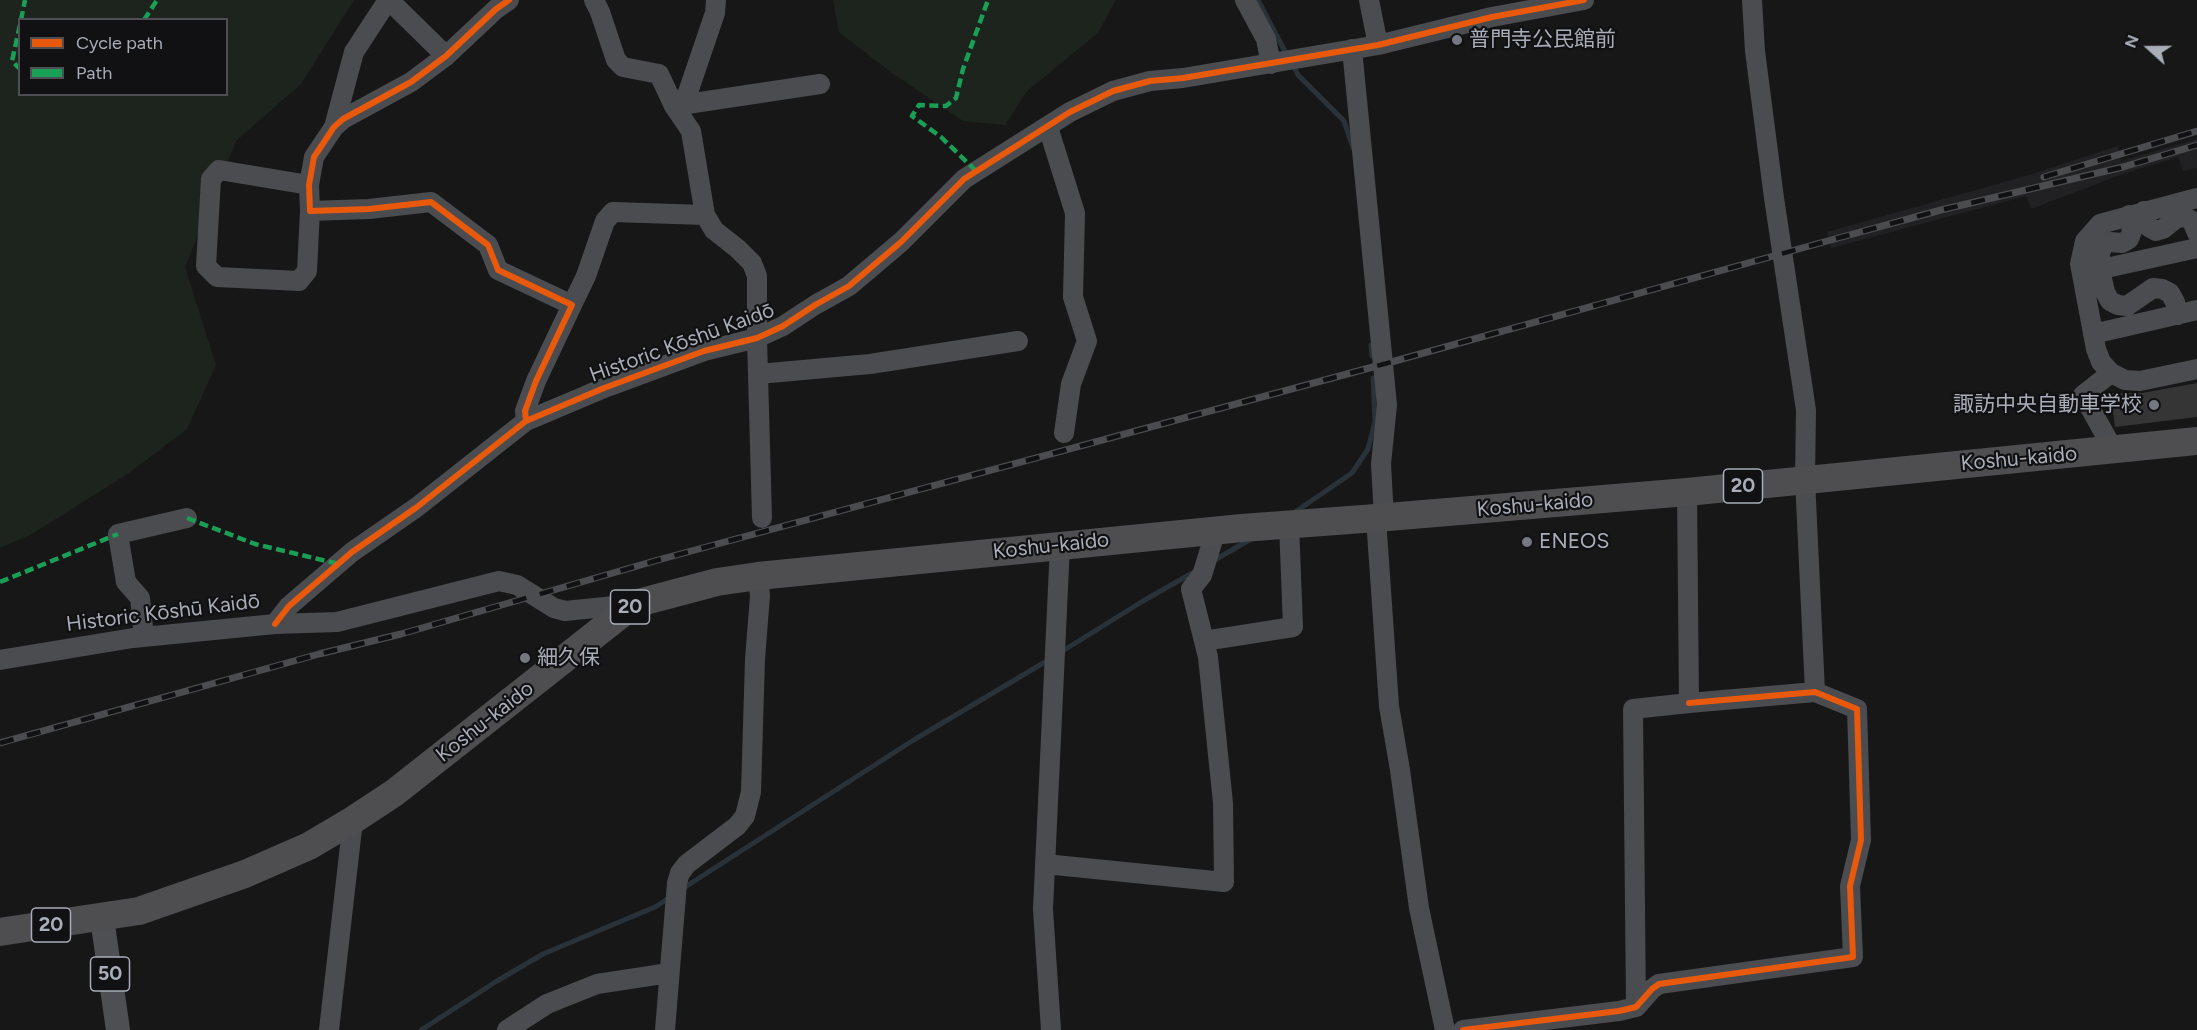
<!DOCTYPE html>
<html>
<head>
<meta charset="utf-8">
<style>
  body { margin:0 }
  #map { position:relative; width:2197px; height:1030px; overflow:hidden; background:#171717; font-family:Figtree,sans-serif }
  canvas { display:block }
  .legend { position:absolute; left:18px; top:18px; width:210px; height:78px; box-sizing:border-box; background:#111113; border:2px solid #4d4f55; margin:0; padding:8px 10px; list-style:none; font-size:18px; color:#a8adb8 }
  .legend li { display:flex; align-items:center; gap:12px; height:30px }
  .legend b { width:30px; border:2px solid #4d4f55 }
  .north { position:absolute; left:2119px; top:18px; width:60px; height:60px; -webkit-text-stroke:4px #111113; paint-order:stroke; rotate:291deg; font-size:16px; font-weight:700; line-height:24px; text-align:center; color:#a8adb8 }
  .north::after { content:''; display:block; margin:auto; width:21px; height:27px; background:#a8adb8; clip-path:polygon(50% 0,100% 100%,50% 72%,0 100%) }
</style>
</head>
<body>
<div id="map">
<canvas width="2197" height="1030"></canvas>
<ul class="legend">
<li><b style="height:8px;background:#e8590c"></b>Cycle path</li>
<li><b style="height:8px;background:#1a9f57"></b>Path</li>
</ul>
<div class="north">N</div>
</div>
<script>
const g = document.querySelector('canvas').getContext('2d');
g.lineJoin = 'round';
function fill(path, color) { g.fillStyle = color; g.fill(path, 'evenodd'); }
const toPath = rows => new Path2D(rows.map(r => 'M' + r).join(''));
function trace(path, color, width, dash) { g.strokeStyle = color; g.lineWidth = width; g.lineCap = dash ? 'butt' : 'round'; g.setLineDash(dash || []); g.stroke(path); }
function drawText(font, color, halo, rows, align = 'center') {
  g.font = font + ' Figtree,"Noto Sans JP",sans-serif'; g.lineWidth = 4.5; g.setLineDash([]); g.textBaseline = 'middle'; g.strokeStyle = halo; g.fillStyle = color; for (const [text, x, y, turn = 0] of rows) {
    g.save(); g.translate(x, y); g.rotate((+turn || 0) * Math.PI / 180); g.textAlign = isNaN(turn) ? turn : align; if (halo) g.strokeText(text, 0, 0); g.fillText(text, 0, 0); g.restore();
  }
}
fill(toPath([
  [2197,139,2197,168,2183,171,2178,157,2123,174,2031,209,2026,196,1831,248,1827,232,2022,177,2118,146,2121,161]
]), '#212123');
fill(toPath([
  [0,0,354,0,301,84,236,141,185,267,216,365,187,429,129,473,32,534,0,548],
  [20,20,226,20,226,94,20,94],
  [833,0,1116,0,1098,33,1027,91,1005,125,963,121,889,71,839,32]
]), '#1d241e');
trace(toPath([
  [1258,0,1288,57],
  [1293,65,1298,75,1344,121,1353,148],
  [1371,345,1372,356],
  [1295,512,1352,473,1368,449,1375,421,1373,378],
  [1213,561,1251,539],
  [1061,652,1143,601,1194,572],
  [682,889,912,741,1050,659],
  [421,1030,497,981,543,954,655,907,672,896]
]), '#2a3239', 5);
fill(toPath([
  [2197,383,2197,417,2115,427,2110,393,2142,393]
]), '#353536');
trace(toPath([
  [389,0,446,56],
  [509,0,496,9,446,56,411,82,343,119,334,127,314,157,309,185,310,211,369,209,431,202,488,245,498,270,572,305,536,381,525,411,526,421],
  [594,0,600,12,616,60,623,67,659,74,674,106,691,131,705,215,714,230,738,249,752,263,757,276,757,338,762,518],
  [1245,0,1266,39,1271,64],
  [1369,0,1378,45],
  [1752,0,1755,51,1774,198,1806,410,1805,479,1815,692],
  [1352,49,1387,405,1381,464,1384,518],
  [684,104,715,13,716,0],
  [674,106,820,84],
  [334,127,354,52,388,0],
  [1048,127,1075,213,1073,297,1087,341,1071,384,1064,433],
  [309,185,219,170,211,179,206,266,217,277,299,281,307,271,310,211],
  [2197,198,2100,224,2085,241,2080,264,2096,349,2101,362,2111,373,2125,380,2140,381,2197,369],
  [2144,211,2145,221,2149,227,2156,231,2163,229,2177,218,2185,217,2192,221,2197,233],
  [2129,215,2132,231,2129,239,2122,243,2110,242,2104,244,2100,253,2100,270,2105,292,2110,301,2118,305,2127,306,2153,288,2162,289,2170,293,2175,302,2178,315],
  [2088,272,2197,248],
  [572,305,586,276,605,221,613,212,705,215],
  [2093,334,2197,310],
  [2111,373,2083,395,2113,449],
  [758,374,870,364,1018,341],
  [1376,518,1389,706,1400,770,1419,908,1445,1030],
  [275,624,289,606,352,552,417,507,526,421,604,388,704,351,757,338,783,326,815,305,849,286,901,242,964,179,1070,112,1113,91,1150,81,1183,78,1378,45,1492,17,1584,0],
  [144,637,140,598,126,582,118,534,187,518],
  [1204,641,1293,627,1289,524],
  [0,660,133,638,275,624,337,622,499,581,517,585,554,608,565,611,634,604],
  [1045,864,1224,882,1223,803,1208,657,1191,589,1202,575,1216,530],
  [1636,1007,1633,709,1689,703,1687,492],
  [329,1030,353,820],
  [507,1030,547,1004,597,984,669,973],
  [665,1030,677,883,680,873,687,864,737,826,745,816,751,792,755,659,760,596,758,576],
  [1051,1030,1043,909,1060,545],
  [1463,1030,1619,1011,1636,1007,1652,989,1659,984,1853,957,1850,886,1861,840,1857,709,1815,692,1689,703]
]), '#4b4c50', 20);
trace(toPath([
  [102,918,118,1030]
]), '#4d4f52', 24);
trace(toPath([
  [0,932,139,911,245,874,309,846,353,820,394,793,634,604,717,582,758,576,1242,528,1376,518,1687,492,2197,441]
]), '#4e4e51', 28);
const rail = toPath([
  [2044,177,2197,131],
  [0,743,319,654,401,634,658,560,1384,364,1831,240,1941,210,2123,167,2197,145]
]);
trace(rail, '#4b4c4f', 7);
trace(rail, '#111113', 4.5, [14]);
trace(toPath([
  [21,20,25,0],
  [144,20,157,0],
  [20,25,12,61,20,69],
  [976,171,941,137,912,116,919,105,946,106,956,98,963,69,988,0],
  [187,518,255,544,339,564],
  [0,582,118,534]
]), '#1a9f57', 4.5, [9, 4.5]);
trace(toPath([
  [509,0,496,9,446,56,411,82,343,119,334,127,314,157,309,185,310,211,369,209,431,202,488,245,498,270,572,305,536,381,525,411,526,421],
  [275,624,289,606,352,552,417,507,526,421,604,388,704,351,757,338,783,326,815,305,849,286,901,242,964,179,1070,112,1113,91,1150,81,1183,78,1378,45,1492,17,1584,0],
  [1463,1030,1619,1011,1636,1007,1652,989,1659,984,1853,957,1850,886,1861,840,1857,709,1815,692,1689,703]
]), '#e8590c', 6);
for (const [x, y, r, color] of [
  [1457,40,6,"#757880"],
  [2154,405,6,"#757880"],
  [1527,542,6,"#757880"],
  [525,658,6,"#757880"]
]) { const dot = new Path2D(); dot.arc(x, y, r, 0, 2 * Math.PI); g.fillStyle = color; g.fill(dot); trace(dot, '#111113', 2); }
for (const [x, y, w] of [
  [1743,486,39],
  [630,607,39],
  [51,925,39],
  [110,974,39]
]) { const box = new Path2D(); box.roundRect(x - w / 2, y - 17, w, 34, 4.5); g.fillStyle = '#111113'; g.fill(box); trace(box, '#a8adb8', 1.5); }
drawText('bold 20px', '#a8adb8', null, [
  ["20",1743,486],
  ["20",630,607],
  ["20",51,925],
  ["50",110,974]
]);
drawText('21px', '#a8adb8', '#111113', [
  ["普門寺公民館前",1469,40],
  ["諏訪中央自動車学校",2142,405,"right"],
  ["ENEOS",1539,542],
  ["細久保",537,658]
], 'left');
drawText('21px', '#a8adb8', '#111113', [
  ["Historic Kōshū Kaidō",682,343,-20],
  ["Koshu-kaido",2019,459,-5],
  ["Koshu-kaido",1535,505,-5],
  ["Koshu-kaido",1051,546,-6],
  ["Historic Kōshū Kaidō",163,613,-7],
  ["Koshu-kaido",485,722,-38]
]);
</script>
</body>
</html>
